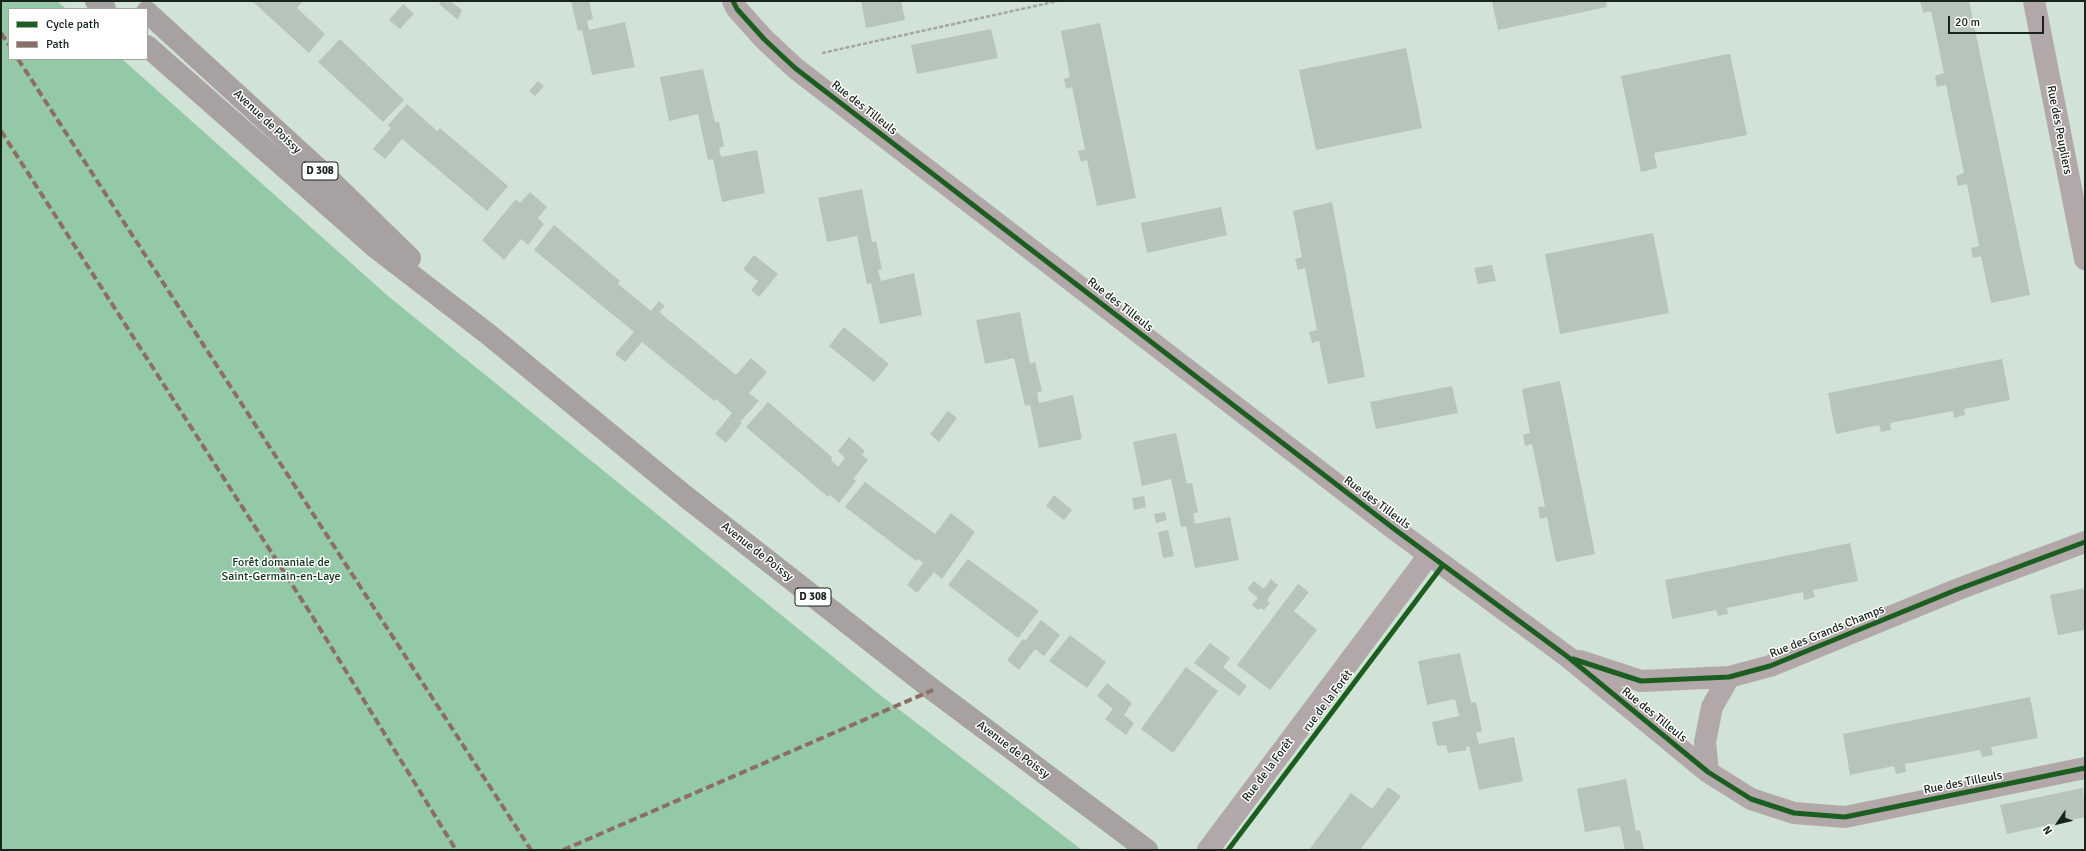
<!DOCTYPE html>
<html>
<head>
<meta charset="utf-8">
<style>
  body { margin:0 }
  #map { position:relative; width:2086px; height:851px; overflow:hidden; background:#d1e3d6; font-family:Signika,sans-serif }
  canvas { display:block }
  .frame { position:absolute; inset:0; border:2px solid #17231b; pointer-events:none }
  .legend { position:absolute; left:8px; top:8px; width:140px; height:52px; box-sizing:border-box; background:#fff; border:1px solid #a2a7a4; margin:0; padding:5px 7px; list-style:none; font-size:12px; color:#17231b }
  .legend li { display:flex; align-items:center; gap:8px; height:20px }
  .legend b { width:20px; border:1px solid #a2a7a4 }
  .north { position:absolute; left:2038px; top:803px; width:40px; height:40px; -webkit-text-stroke:3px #fff; paint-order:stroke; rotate:235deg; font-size:11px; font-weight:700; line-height:16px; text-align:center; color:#17231b }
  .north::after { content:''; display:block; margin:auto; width:14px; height:18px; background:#17231b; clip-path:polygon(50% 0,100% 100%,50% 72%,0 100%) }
  .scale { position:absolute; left:1948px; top:16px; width:96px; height:18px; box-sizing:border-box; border:2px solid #17231b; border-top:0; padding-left:5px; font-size:12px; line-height:14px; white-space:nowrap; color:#17231b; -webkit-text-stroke:3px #fff; paint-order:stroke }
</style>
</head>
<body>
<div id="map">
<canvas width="2086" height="851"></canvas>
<div class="frame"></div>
<ul class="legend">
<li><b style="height:5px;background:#1b5e20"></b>Cycle path</li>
<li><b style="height:5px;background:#8d6e63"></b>Path</li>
</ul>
<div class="north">N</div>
<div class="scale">20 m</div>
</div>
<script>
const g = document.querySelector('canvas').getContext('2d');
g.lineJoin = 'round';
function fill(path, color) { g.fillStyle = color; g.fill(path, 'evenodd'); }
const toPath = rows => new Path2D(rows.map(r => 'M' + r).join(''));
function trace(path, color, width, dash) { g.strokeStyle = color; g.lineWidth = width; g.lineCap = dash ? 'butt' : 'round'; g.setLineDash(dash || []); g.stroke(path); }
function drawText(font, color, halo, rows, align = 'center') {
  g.font = font + ' Signika,sans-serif'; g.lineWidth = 3; g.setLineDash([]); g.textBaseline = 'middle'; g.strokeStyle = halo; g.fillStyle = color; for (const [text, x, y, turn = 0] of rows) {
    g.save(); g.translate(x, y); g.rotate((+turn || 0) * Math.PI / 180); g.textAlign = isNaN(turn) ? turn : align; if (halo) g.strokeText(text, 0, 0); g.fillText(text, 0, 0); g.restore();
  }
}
fill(toPath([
  [1,1,57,1,66,9,9,9,9,59,122,59,388,296,875,691,1082,850,1,850]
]), '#93c9a6');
fill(toPath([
  [252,1,301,1,302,2,297,8,325,34,309,53],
  [441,1,450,1,462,10,458,20,439,4],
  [571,1,589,1,593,19,587,21,589,30,625,22,635,67,592,75,582,30,578,31],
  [861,1,901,1,905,20,866,28],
  [1492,1,1606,1,1607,7,1498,30],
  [1920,1,1969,1,2030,295,1991,303,1981,256,1973,258,1971,248,1979,246,1967,184,1958,186,1956,176,1964,173,1946,85,1937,87,1935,76,1944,73,1938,44,1931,11,1923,13],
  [403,4,414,14,400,29,389,20],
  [1100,23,1136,198,1097,206,1087,160,1081,162,1078,151,1085,149,1072,87,1066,89,1064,79,1070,77,1061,31],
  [991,29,998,58,917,74,911,45],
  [340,39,404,100,383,122,318,62],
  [1406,48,1422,128,1316,150,1299,70],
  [1727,54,1730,54,1747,135,1654,153,1657,168,1641,172,1621,76],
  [703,69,715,122,719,122,724,146,719,148,721,157,757,150,765,193,722,202,713,159,708,160,698,114,669,121,660,77],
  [538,81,544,86,535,96,529,91],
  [407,104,437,131,440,128,508,186,487,211,402,139,385,159,373,149,391,128,388,125],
  [862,189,872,242,876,241,882,269,878,270,881,281,914,273,922,315,880,324,871,283,867,284,857,236,827,242,818,198],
  [530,192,547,207,538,218,544,224,528,245,521,239,504,260,482,240,516,199,520,203],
  [1332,202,1365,377,1328,384,1319,341,1312,343,1309,332,1317,330,1305,268,1298,270,1295,259,1302,257,1293,211],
  [1221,207,1227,235,1147,253,1141,223],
  [554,225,620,281,618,284,651,311,659,301,665,306,659,312,736,375,751,358,767,372,749,393,759,401,740,422,742,423,726,443,715,434,732,413,716,399,714,401,642,342,625,362,615,354,634,332,534,250],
  [1653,233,1669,313,1560,334,1545,254],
  [754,255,778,274,759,297,751,290,758,281,743,269],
  [1492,265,1496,281,1478,284,1474,268],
  [1020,312,1030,364,1035,362,1042,391,1037,393,1039,403,1073,395,1082,439,1039,448,1030,405,1025,406,1014,358,985,364,976,320],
  [844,327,889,364,874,382,829,346],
  [2002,359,2010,400,1964,409,1965,415,1954,418,1953,411,1890,423,1891,430,1881,432,1879,425,1836,434,1828,393],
  [1560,381,1595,554,1556,562,1547,517,1540,519,1538,507,1545,506,1532,444,1525,446,1523,435,1530,433,1522,389],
  [1452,386,1458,413,1376,429,1370,402],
  [768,402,832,457,831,460,838,467,845,458,838,451,849,437,865,451,862,455,868,460,853,479,856,481,839,503,830,495,828,497,746,427],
  [948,411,957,418,939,442,930,434],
  [1176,433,1187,484,1192,483,1198,512,1193,514,1195,524,1230,517,1239,560,1195,568,1186,526,1181,527,1171,479,1142,486,1133,442],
  [865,482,935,534,951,513,975,532,942,579,934,572,917,593,907,585,923,563,918,559,916,561,845,507],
  [1054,495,1072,510,1064,520,1046,506],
  [1144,496,1146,507,1134,510,1132,498],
  [1165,512,1167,520,1156,523,1154,514],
  [1168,530,1174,556,1163,558,1158,532],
  [1850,543,1858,581,1813,590,1815,597,1804,600,1803,592,1727,608,1728,614,1718,616,1716,610,1672,619,1665,580],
  [968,559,1039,611,1018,638,948,585],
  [1271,579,1278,585,1267,600,1270,603,1264,610,1261,608,1258,610,1252,605,1258,598,1247,589,1254,581,1264,589],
  [1298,584,1309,592,1294,611,1317,630,1270,690,1237,665],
  [2085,588,2085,630,2058,635,2050,595],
  [1041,620,1060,635,1044,656,1035,649,1019,670,1007,660,1023,639,1026,640],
  [1070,635,1106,662,1087,688,1049,661],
  [1210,643,1230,658,1223,667,1247,686,1239,696,1194,663],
  [1460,653,1471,703,1476,702,1482,731,1476,733,1479,744,1514,737,1523,781,1479,790,1469,746,1466,747,1467,750,1448,753,1446,745,1437,746,1432,722,1459,716,1455,699,1427,705,1418,661],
  [1186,667,1218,691,1173,753,1141,729],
  [1107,683,1132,703,1124,715,1134,723,1126,735,1105,719,1113,709,1097,696],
  [2030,697,2038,738,1991,747,1993,755,1982,757,1980,750,1905,764,1906,772,1896,774,1894,766,1850,775,1843,734],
  [1626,779,1636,831,1640,830,1644,850,1625,850,1620,826,1585,832,1577,789],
  [1388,787,1401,796,1360,850,1309,850,1351,793,1372,809],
  [2083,788,2085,817,2007,834,2000,805]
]), '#b6c4ba');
trace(toPath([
  [822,53,1058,1]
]), '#a6a5a3', 2.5, [4, 2]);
trace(toPath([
  [733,1,737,9,764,39,795,68,1393,528,1568,657,1708,772,1751,799,1794,813,1845,817,2085,768],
  [2034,1,2085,259],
  [1580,661,1641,681,1729,677,1770,666,1956,590,2085,542],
  [1708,772,1705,742,1712,707,1729,677],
  [1208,850,1429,555]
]), '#b2a8aa', 22);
trace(toPath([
  [96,1,105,9],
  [147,12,323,173,410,258],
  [147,46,375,247,488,334,685,496,933,690,1147,850]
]), '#a8a1a1', 22);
trace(toPath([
  [1,33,9,45],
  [18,59,531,850],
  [1,131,309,611,456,850],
  [563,850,933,690]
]), '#8d6e63', 4, [8, 4]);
trace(toPath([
  [733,1,737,9,764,39,795,68,1393,528,1568,657,1708,772,1751,799,1794,813,1845,817,2085,768],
  [1573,659,1641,681,1729,677,1770,666,1956,590,2085,542],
  [1228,850,1443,565]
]), '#1b5e20', 5);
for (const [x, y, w] of [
  [320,171,36],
  [813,597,36]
]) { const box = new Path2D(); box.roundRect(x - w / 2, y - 9, w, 18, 3); g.fillStyle = '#fff'; g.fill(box); trace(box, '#17231b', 1); }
drawText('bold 11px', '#17231b', null, [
  ["D 308",320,171],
  ["D 308",813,597]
]);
drawText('12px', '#17231b', '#fff', [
  ["Rue des Tilleuls",864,108,38],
  ["Avenue de Poissy",267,122,43],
  ["Rue des Peupliers",2059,130,79],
  ["Rue des Tilleuls",1120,305,38],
  ["Rue des Tilleuls",1377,503,37],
  ["Avenue de Poissy",757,552,38],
  ["Rue des Grands Champs",1827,632,-22],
  ["rue de la Forêt",1328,701,-53],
  ["Rue des Tilleuls",1654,715,39],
  ["Avenue de Poissy",1013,750,37],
  ["Rue de la Forêt",1268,770,-53],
  ["Rue des Tilleuls",1963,783,-11]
]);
drawText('12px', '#0e321d', '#fff', [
  ["Forêt domaniale de",281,563],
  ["Saint-Germain-en-Laye",281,577]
]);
</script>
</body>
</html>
